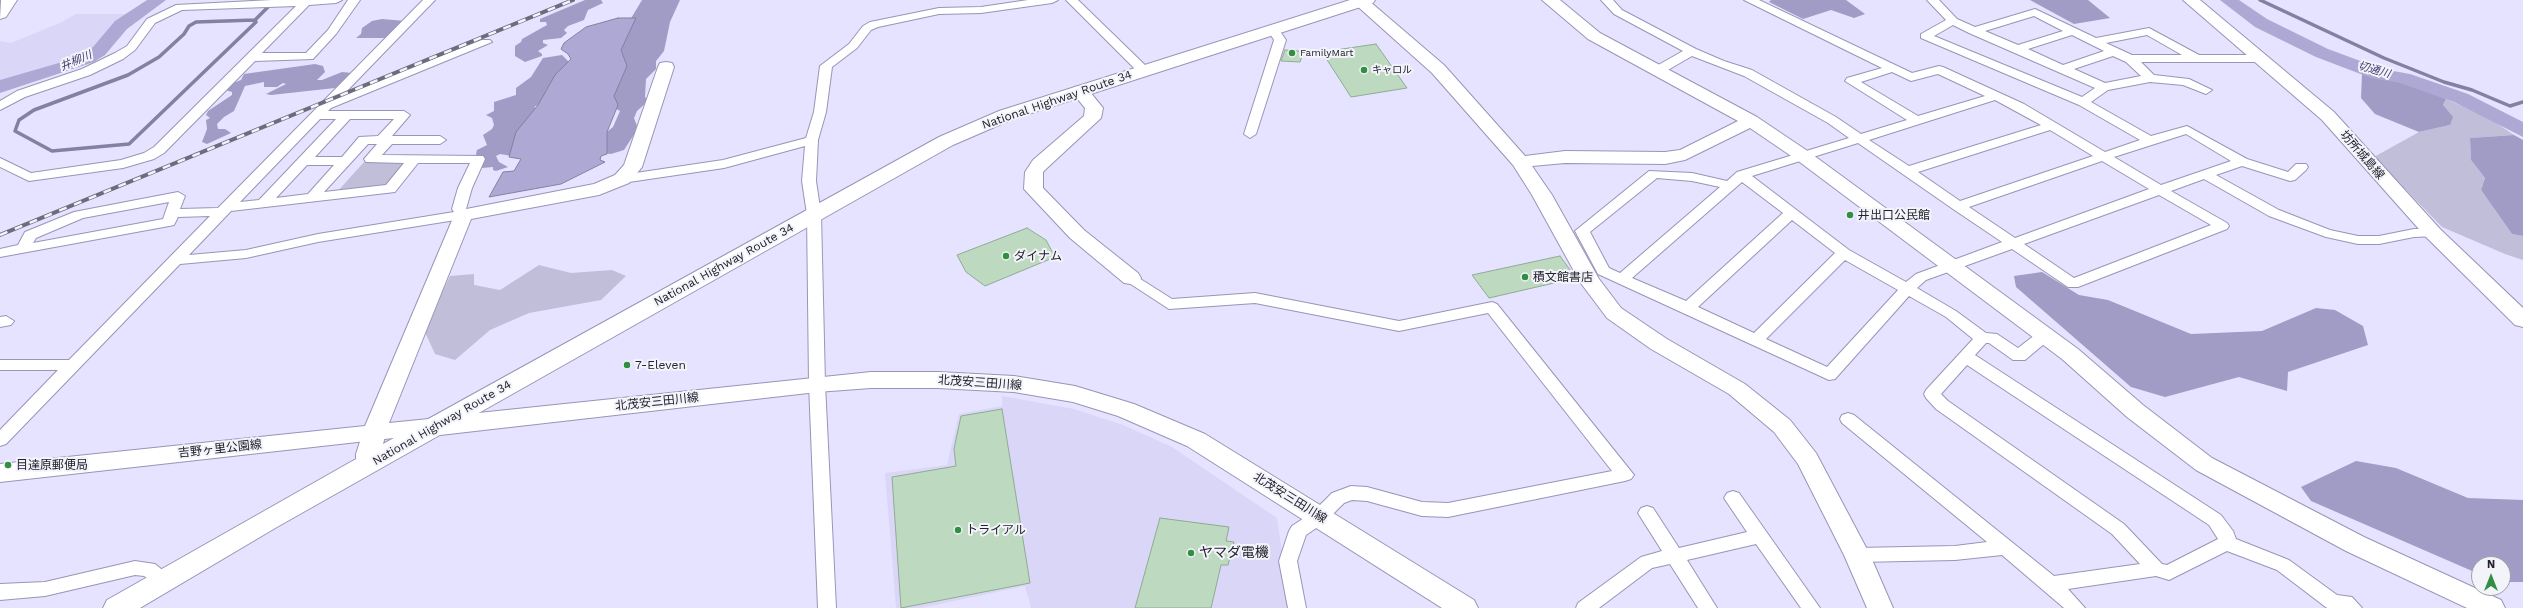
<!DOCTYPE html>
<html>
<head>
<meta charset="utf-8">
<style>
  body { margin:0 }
  #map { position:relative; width:2523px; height:608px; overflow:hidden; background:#e5e3ff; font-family:"Work Sans",sans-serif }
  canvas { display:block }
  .north { position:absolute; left:2471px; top:556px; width:40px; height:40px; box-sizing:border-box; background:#f3f3fa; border:1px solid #9f9fa8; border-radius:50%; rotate:0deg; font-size:11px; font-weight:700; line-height:16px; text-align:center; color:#22212d }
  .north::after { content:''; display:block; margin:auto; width:14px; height:18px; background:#318f42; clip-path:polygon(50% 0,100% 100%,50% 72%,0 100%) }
</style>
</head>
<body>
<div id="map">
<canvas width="2523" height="608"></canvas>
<div class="north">N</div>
</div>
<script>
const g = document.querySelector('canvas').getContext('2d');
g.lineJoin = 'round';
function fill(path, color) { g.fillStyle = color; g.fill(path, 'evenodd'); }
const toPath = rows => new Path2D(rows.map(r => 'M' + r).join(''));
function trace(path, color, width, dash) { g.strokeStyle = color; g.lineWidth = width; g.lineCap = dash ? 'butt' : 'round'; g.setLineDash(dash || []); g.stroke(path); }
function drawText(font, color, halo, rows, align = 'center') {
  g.font = font + ' "Work Sans","Noto Sans JP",sans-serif'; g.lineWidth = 4; g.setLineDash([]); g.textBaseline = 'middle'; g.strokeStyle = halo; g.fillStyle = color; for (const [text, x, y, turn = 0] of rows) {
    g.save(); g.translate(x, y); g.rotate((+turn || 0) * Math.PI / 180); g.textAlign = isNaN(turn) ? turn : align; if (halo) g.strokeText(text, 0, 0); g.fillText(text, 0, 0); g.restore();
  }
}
fill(toPath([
  [76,14,127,14,95,49,70,63,0,84,0,41,11,43,62,22],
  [1002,396,1074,409,1123,425,1172,447,1277,518,1290,608,1031,608,1025,586,921,608,896,608,885,473,947,465,959,414,1002,406]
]), '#dad6f8');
fill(toPath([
  [2446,99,2489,118,2514,135,2470,138,2471,160,2485,178,2481,190,2512,234,2523,236,2523,260,2505,254,2442,227,2374,157,2419,132,2450,125,2443,105],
  [407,161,387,187,337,192,364,162],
  [539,265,571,273,612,270,626,276,601,300,529,313,490,330,455,360,435,354,424,330,450,276,474,274,474,285,500,290]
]), '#c0bed9');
fill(toPath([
  [585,0,601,0,603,3,588,10,584,20,568,26,564,30,567,33,561,38,543,40,543,43,548,45,538,51,542,54,542,56,525,62,515,56,515,46,521,42,522,39,547,25,546,22,540,22,540,19],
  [642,0,680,0,670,22,664,51,656,61,656,69,646,79,645,97,648,101,637,111,634,118,637,126,635,133,624,150,611,154,602,153,603,135,613,127,620,111,613,107,615,68,630,20],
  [1771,0,1846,0,1865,14,1854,18,1831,10,1803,19,1769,2],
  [2030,0,2088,0,2110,18,2074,24],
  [382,19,405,21,386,38,356,38,361,34,362,28,372,21],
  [562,55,570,63,553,87,545,90,552,90,540,104,534,107,538,109,512,156,500,154,496,156,499,162,508,167,496,171,493,170,493,167,482,168,479,165,476,154,477,150,487,145,483,135,492,129,494,125,492,118,486,115,494,111,494,102,516,95,516,88,531,77,543,58],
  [315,64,323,66,325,72,317,80,322,80,342,72,352,73,335,88,271,95,266,94,286,84,283,83,277,87,264,87,264,82,245,86,234,111,224,117,217,124,218,129,225,129,231,133,207,144,202,142,207,129,206,120,210,118,206,115,208,111,232,95,232,92,225,90,228,85,241,80,244,74],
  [2362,74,2408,83,2446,99,2443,105,2453,117,2450,125,2419,132,2375,114,2361,98],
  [2514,135,2523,140,2523,236,2512,234,2481,190,2485,178,2471,160,2470,138],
  [2042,272,2079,295,2108,300,2191,334,2262,331,2316,308,2335,310,2363,326,2368,345,2288,372,2287,391,2239,377,2165,397,2131,387,2016,287,2014,276],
  [2356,461,2396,468,2468,498,2523,500,2523,582,2503,582,2503,564,2479,564,2479,574,2311,501,2301,487]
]), '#a09cc5');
const water = toPath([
  [618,18,636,18,621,50,627,66,614,96,618,105,607,132,607,154,601,156,600,160,605,162,561,184,489,197,503,172,514,171,521,159,509,157,516,132,538,105,555,75,571,59,568,54,561,49,564,43,586,27,618,18]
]);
fill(water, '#aea9d4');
trace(water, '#8480a2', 1);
trace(toPath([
  [2260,0,2384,58,2444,82,2472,90,2510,106,2523,102],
  [255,20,256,22,129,144,52,151,15,131,19,120,34,110,128,75,159,57,184,34,189,26,196,22,255,20],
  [255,20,268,7]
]), '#8480a2', 3.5);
fill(toPath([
  [147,0,166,0,127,29,105,55,94,62,0,93,0,80,69,60,93,47,115,21,147,0],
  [2220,0,2239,0,2267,19,2328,49,2382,69,2410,74,2468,94,2523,122,2523,137,2454,102,2400,83,2371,78,2316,57,2255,27,2220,0]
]), '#aea9d4');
const building = toPath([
  [1376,44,1407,88,1351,97,1322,52,1376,44],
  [1285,50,1299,51,1302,56,1300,62,1281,61,1285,50],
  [1027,228,1046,240,1055,257,985,286,966,272,957,255,1027,228],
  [1560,256,1576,278,1489,298,1472,275,1560,256],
  [1002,409,1030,583,901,608,892,477,956,466,954,449,961,416,1002,409],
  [1160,518,1229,527,1226,541,1234,542,1228,565,1221,565,1211,608,1135,608,1160,518]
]);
fill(building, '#bdd9bf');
trace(building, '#90ab92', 1);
const street = toPath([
  [272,0,342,0,336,3,309,5,262,53,306,53,328,30,348,0,360,0,336,34,313,59,255,61,164,153,154,159,123,168,29,181,0,167,0,158,31,173,121,160,144,153,154,147,296,6,182,10,155,23,135,50,123,59,90,75,25,97,0,110,0,101,17,91,82,69,115,53,127,46,147,19,176,5,272,0],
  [423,0,435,0,344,94,482,40,490,40,492,42,331,108,328,111,404,111,410,115,392,136,440,136,446,140,440,144,392,144,382,155,483,156,485,159,472,188,466,209,470,215,468,218,318,242,246,258,180,264,6,444,0,446,0,430,58,370,0,370,0,360,69,360,210,216,178,217,174,225,169,226,0,257,0,249,18,245,25,232,74,212,178,192,185,196,180,209,218,208,423,0],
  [320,119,336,119,259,200,240,202,320,119],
  [350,119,394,119,378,136,359,137,342,157,315,157,350,119],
  [368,144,377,144,364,159,366,162,404,163,386,185,324,192,368,144],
  [418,163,470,163,458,188,452,209,454,212,318,234,246,250,189,255,231,211,395,192,418,163],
  [307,165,334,165,308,194,276,198,307,165],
  [169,202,163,219,33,243,36,238,83,218,169,202],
  [1028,0,1058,0,1052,3,981,13,939,14,878,27,871,30,857,48,832,67,826,112,818,140,816,181,821,214,825,384,836,608,818,608,809,384,807,214,802,181,805,146,724,168,622,183,615,179,622,175,723,160,806,138,814,112,820,66,849,44,863,26,870,22,939,8,981,7,1028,0],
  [1066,0,1078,0,1147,67,1147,73,1139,73,1066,0],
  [1601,0,1613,0,1622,10,1696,49,1724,61,1752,70,1836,117,1861,134,1907,120,1845,81,1847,78,1882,68,1744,0,1759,0,1912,73,1939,66,1943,67,2024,104,2105,152,2140,140,2079,105,1921,38,1921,34,1946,20,1927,0,1939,0,1957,19,1975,27,2035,9,2096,38,2149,28,2199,55,2264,55,2266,58,2260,62,2141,62,2154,75,2189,79,2212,90,2206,94,2183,85,2150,82,2108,90,2091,102,2151,136,2187,126,2247,159,2288,172,2296,164,2306,164,2308,167,2306,170,2295,180,2290,181,2242,166,2216,175,2279,210,2330,230,2358,236,2379,236,2414,229,2433,229,2440,233,2438,236,2414,237,2379,244,2358,244,2326,237,2269,216,2204,179,2171,191,2227,223,2229,226,2227,229,2078,287,2068,287,2012,249,1926,280,1917,288,1956,311,1986,333,1997,334,2018,348,2040,331,2050,331,2053,335,2050,339,2025,360,2013,360,1989,343,1986,343,1975,355,2221,515,2233,531,2236,539,2289,560,2337,595,2352,597,2362,608,2327,608,2277,570,2227,551,2169,580,2156,576,2068,589,2085,608,2064,608,2002,555,1955,560,1857,562,1851,560,1848,555,1851,550,1857,548,1955,546,1987,542,1842,423,1840,419,1842,415,1848,413,1854,415,2054,576,2140,564,2112,534,1936,409,1926,398,1924,394,1926,390,1973,339,1946,317,1909,296,1835,379,1829,380,1598,274,1575,231,1649,171,1692,173,1727,181,1737,172,1849,138,1828,123,1744,76,1692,56,1661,74,1653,74,1653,68,1683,51,1614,14,1601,0],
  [2034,16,2063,31,2018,45,1985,31,2034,16],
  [1953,25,1969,33,2095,88,2082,97,1934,36,1953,25],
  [2072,35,2104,51,2063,65,2028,49,2072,35],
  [2147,35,2182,55,2132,55,2106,43,2147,35],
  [2113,56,2126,62,2141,76,2105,83,2074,69,2113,56],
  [1892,72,1911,81,1938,74,1985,96,1918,116,1861,82,1892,72],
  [1995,100,2041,125,1909,166,1869,140,1995,100],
  [2050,130,2093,156,1960,201,1918,172,2050,130],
  [2186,134,2231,161,2161,185,2114,157,2186,134],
  [1858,143,1953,209,2002,242,1916,274,1906,282,1849,250,1752,176,1858,143],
  [2102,161,2149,189,2015,238,1969,207,2102,161],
  [1657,178,1692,181,1720,187,1620,273,1609,268,1590,232,1657,178],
  [1742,182,1783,213,1686,301,1632,278,1742,182],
  [2159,195,2211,225,2074,278,2024,244,2159,195],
  [1792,220,1835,253,1754,333,1698,307,1792,220],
  [1845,260,1898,290,1827,367,1766,339,1845,260],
  [1967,365,2209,525,2218,539,2167,565,2162,564,2124,524,1948,401,1941,394,1967,365],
  [1273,26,1277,27,1286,40,1256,134,1250,138,1244,134,1274,40,1267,29,1273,26],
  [1131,273,1172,299,1255,293,1399,321,1492,302,1497,304,1634,475,1631,479,1625,481,1448,517,1422,516,1367,501,1352,500,1344,503,1325,522,1306,535,1297,561,1306,608,1288,608,1279,561,1289,531,1292,526,1313,512,1332,493,1351,486,1367,487,1422,502,1448,503,1612,471,1488,313,1399,331,1255,303,1169,309,1126,281,1124,278,1131,273],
  [6,316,14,321,11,325,0,327,0,317,6,316],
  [1733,491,1739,493,1820,608,1801,608,1756,544,1687,560,1717,608,1698,608,1670,564,1652,568,1599,608,1576,608,1578,603,1641,557,1662,551,1638,513,1641,508,1647,506,1653,508,1679,548,1747,532,1724,498,1727,493,1733,491],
  [135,561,155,564,170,576,172,581,170,586,163,588,144,576,135,575,45,596,0,600,0,584,45,582,135,561]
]);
const secondary = toPath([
  [1,0,17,0,6,17,0,19,1,0],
  [1355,0,1368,0,1444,65,1525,156,1565,151,1665,152,1680,150,1738,121,1588,39,1542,0,1560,0,1600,33,1757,117,1809,152,2078,349,2143,405,2212,458,2364,537,2501,600,2505,608,2467,608,2346,551,2196,470,2127,417,2062,359,1797,160,1750,128,1685,160,1665,164,1565,163,1532,166,1552,195,1599,279,1621,308,1667,339,1745,384,1790,420,1816,453,1870,555,1893,608,1867,608,1844,555,1798,464,1774,432,1729,394,1651,349,1607,318,1580,282,1532,195,1513,165,1432,73,1356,5,1355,0],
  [2183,0,2200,0,2334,112,2440,229,2523,308,2523,327,2515,325,2426,237,2322,120,2183,0],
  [666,62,672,63,674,67,642,167,629,183,599,195,471,219,389,423,439,418,447,420,451,426,447,432,0,482,0,464,365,426,456,211,594,184,615,175,624,165,658,67,660,63,666,62],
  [1080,86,1086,87,1103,108,1101,118,1047,168,1043,172,1043,188,1084,230,1138,273,1141,278,1138,283,1131,284,1124,283,1070,238,1024,189,1025,172,1033,160,1084,116,1085,108,1071,91,1074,87,1080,86]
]);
const primary = toPath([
  [871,372,938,372,1014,376,1075,386,1134,404,1205,434,1474,600,1478,608,1442,608,1187,446,1118,416,1073,402,1014,392,938,388,871,388,817,392,440,435,431,432,428,426,431,420,440,417,871,372]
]);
const highway = toPath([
  [1350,0,1375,0,1373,3,1013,119,953,145,277,527,140,608,103,608,107,600,356,459,356,454,365,426,374,423,383,426,386,432,383,444,939,137,999,111,1350,0]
]);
trace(street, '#9895b6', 2);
trace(secondary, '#9895b6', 2);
trace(primary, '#9895b6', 2);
trace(highway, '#9895b6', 2);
fill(street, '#fff');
fill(secondary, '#fff');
fill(primary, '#fff');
fill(highway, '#fff');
const rail = toPath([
  [0,235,573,0]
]);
trace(rail, '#6d6c7e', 4);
trace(rail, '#f3f3fa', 2.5, [8]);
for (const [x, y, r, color] of [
  [1292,53,4,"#318f42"],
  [1364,70,4,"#318f42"],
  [1850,215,4,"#318f42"],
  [1006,256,4,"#318f42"],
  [1525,277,4,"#318f42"],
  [627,365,4,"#318f42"],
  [8,465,4,"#318f42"],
  [958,530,4,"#318f42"],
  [1191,553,4,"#318f42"]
]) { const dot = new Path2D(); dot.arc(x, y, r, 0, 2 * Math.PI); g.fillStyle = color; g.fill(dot); trace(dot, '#f3f3fa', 1.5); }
drawText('10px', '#22212d', '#f3f3fa', [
  ["FamilyMart",1300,53],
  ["キャロル",1372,70]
], 'left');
drawText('italic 11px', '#41376e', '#f3f3fa', [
  ["井柳川",76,61,-23],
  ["切通川",2374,70,16]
]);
drawText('12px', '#22212d', '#f3f3fa', [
  ["National Highway Route 34",1057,100,-19],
  ["坊所城島線",2362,155,49],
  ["National Highway Route 34",724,265,-29],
  ["北茂安三田川線",980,383,4],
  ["北茂安三田川線",657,402,-6],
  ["National Highway Route 34",442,423,-30],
  ["吉野ヶ里公園線",220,449,-6],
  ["北茂安三田川線",1290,498,32]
]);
drawText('12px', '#22212d', '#f3f3fa', [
  ["井出口公民館",1858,215],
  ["ダイナム",1014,256],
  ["積文館書店",1533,277],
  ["7-Eleven",635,365],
  ["目達原郵便局",16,465],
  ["トライアル",966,530]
], 'left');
drawText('14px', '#22212d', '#f3f3fa', [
  ["ヤマダ電機",1199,553]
], 'left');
</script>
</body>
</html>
